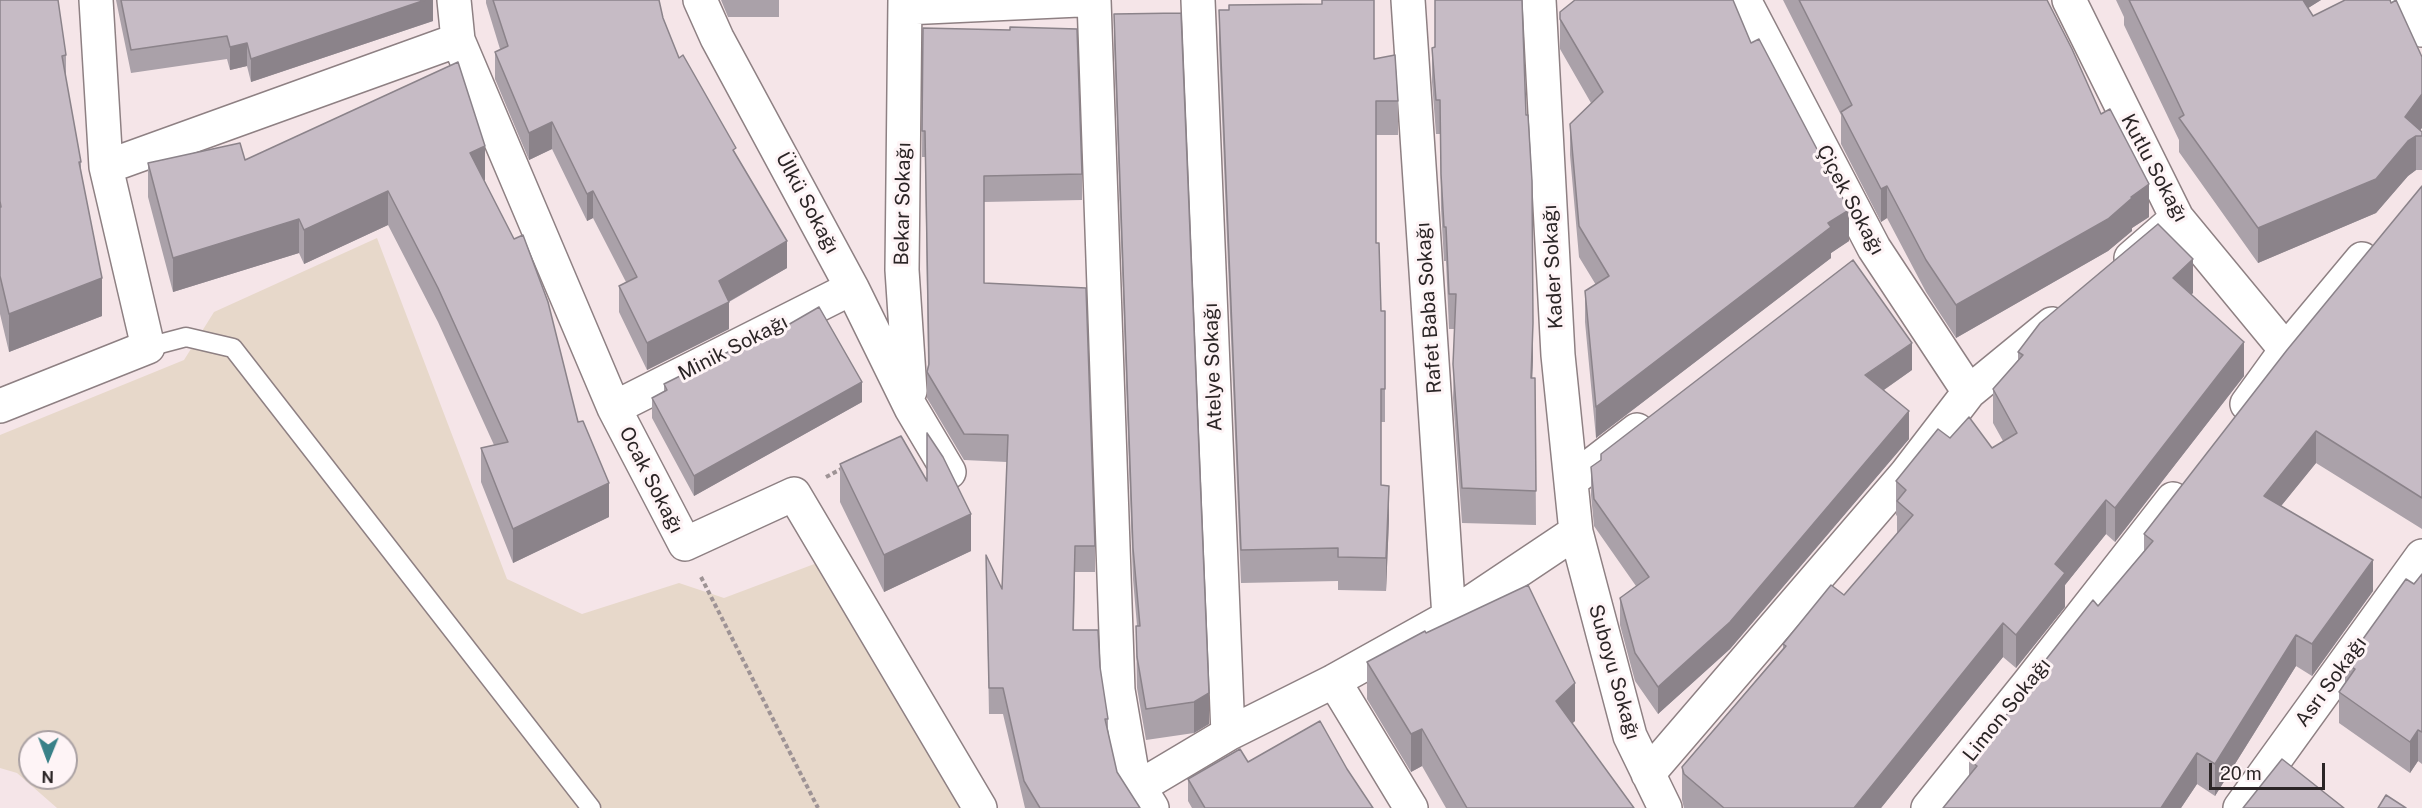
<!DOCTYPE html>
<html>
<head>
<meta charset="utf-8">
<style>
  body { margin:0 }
  #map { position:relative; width:2422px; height:808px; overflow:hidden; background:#f5e5e8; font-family:"Public Sans",sans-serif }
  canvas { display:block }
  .north { position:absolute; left:18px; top:730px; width:60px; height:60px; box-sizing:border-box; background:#fef4f6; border:2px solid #aaa1a3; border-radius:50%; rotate:181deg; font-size:16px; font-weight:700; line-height:24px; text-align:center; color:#2b2526 }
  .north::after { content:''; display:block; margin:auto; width:21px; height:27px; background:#398188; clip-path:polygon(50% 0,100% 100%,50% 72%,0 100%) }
  .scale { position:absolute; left:2209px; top:763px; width:116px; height:27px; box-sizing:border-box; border:3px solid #2b2526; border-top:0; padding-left:8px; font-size:18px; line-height:21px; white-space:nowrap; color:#2b2526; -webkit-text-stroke:4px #fef4f6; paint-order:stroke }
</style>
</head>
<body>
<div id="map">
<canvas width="2422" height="808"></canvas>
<div class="north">N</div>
<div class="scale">20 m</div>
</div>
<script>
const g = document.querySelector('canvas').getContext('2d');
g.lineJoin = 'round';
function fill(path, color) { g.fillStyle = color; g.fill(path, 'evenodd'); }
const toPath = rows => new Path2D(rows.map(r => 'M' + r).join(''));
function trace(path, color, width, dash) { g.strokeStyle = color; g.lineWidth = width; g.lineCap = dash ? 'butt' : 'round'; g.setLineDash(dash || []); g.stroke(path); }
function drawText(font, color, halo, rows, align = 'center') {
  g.font = font + ' "Public Sans",sans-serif'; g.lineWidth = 6; g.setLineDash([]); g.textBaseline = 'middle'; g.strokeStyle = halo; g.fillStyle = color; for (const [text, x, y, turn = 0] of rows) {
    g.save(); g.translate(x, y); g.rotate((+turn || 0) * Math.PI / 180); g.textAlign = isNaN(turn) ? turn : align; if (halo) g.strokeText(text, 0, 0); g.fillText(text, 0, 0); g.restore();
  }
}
fill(toPath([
  [377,238,507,579,582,614,679,583,724,598,817,563,971,808,57,808,17,773,0,768,0,435,184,360,214,312],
  [30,742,66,742,66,778,30,778]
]), '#e7d8ca');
const lane = toPath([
  [148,347,186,337,233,348,591,808]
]);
const street = toPath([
  [454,0,458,40,614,408,685,544,794,494,980,808],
  [700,0,717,38,852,288,911,408,949,472],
  [905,0,902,270,910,391],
  [1094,0,1118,690,1131,766,1139,787,1152,808],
  [1198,0,1228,734],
  [1408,0,1449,617],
  [1539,0,1558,355,1576,532,1630,736,1665,808],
  [1744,0,1874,248,1969,392],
  [2069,0,2177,218,2286,350],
  [2407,0,2422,30],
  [905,8,1079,0],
  [106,167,458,40],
  [2131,258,2177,218],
  [2247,404,2286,350,2362,259],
  [0,406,148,347,106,167,96,0],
  [614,408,852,288],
  [1571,481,1637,430],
  [1334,681,1411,808],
  [1648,774,1906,474,1969,392,2052,324],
  [1139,787,1228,734,1334,681,1449,617,1576,532],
  [1928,808,2028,684,2173,499],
  [2240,808,2422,556]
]);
trace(lane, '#8e8083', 21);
trace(street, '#8e8083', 36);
trace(toPath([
  [826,477,843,468],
  [701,577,818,808]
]), '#9e9395', 4, [4.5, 3]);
trace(lane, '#fff', 18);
trace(street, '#fff', 33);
fill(toPath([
  [0,0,66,55,66,81,81,162,81,171,102,316,9,352,0,314],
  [116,0,433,0,433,21,251,82,247,66,230,70,227,59,131,73],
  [486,0,659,0,663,18,679,58,736,155,787,268,729,302,729,329,647,370,619,312,619,286,626,282,593,218,587,221,552,149,529,160,495,79,495,52,500,49,486,3],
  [721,0,779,0,779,17,728,17],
  [1783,0,2047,0,2149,217,2132,228,2132,231,2108,251,1956,338,1926,292,1887,218,1881,222,1841,144,1841,115],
  [2116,0,2321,0,2308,8,2313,16,2422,132,2422,170,2416,170,2408,176,2376,213,2258,263,2179,152,2179,140,2124,25,2124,17],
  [1219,10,1374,59,1398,101,1398,135,1376,135,1376,243,1381,311,1385,311,1385,422,1381,422,1381,485,1389,519,1386,591,1338,590,1338,581,1241,583,1219,44],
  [1560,12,1751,43,1849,241,1831,253,1831,258,1596,438,1585,322,1585,291,1596,285,1579,257,1570,155,1570,124,1591,103,1560,49],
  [1114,14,1209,724,1194,733,1146,740,1137,688,1136,626,1137,626,1133,579,1114,45],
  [923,28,1082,174,1082,200,984,202,984,283,1095,546,1095,572,1075,572,1074,630,1100,667,1108,719,1108,735,1117,772,1140,808,1025,808,1003,714,989,714,986,555,1002,589,1007,462,964,460,927,398,927,372,928,365,925,157,922,157],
  [1432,48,1533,358,1532,378,1535,378,1536,525,1462,523,1453,398,1455,329,1449,329,1446,261,1444,261,1441,208,1440,134,1436,134,1432,82],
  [245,160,485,180,484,181,578,422,609,517,513,563,481,482,481,448,494,445,438,322,388,225,304,264,299,253,173,292,148,197,148,163],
  [2422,186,2422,529,2316,463,2281,506,2373,591,2312,676,2296,666,2215,796,2197,784,2181,808,1943,808,1969,777,1969,760,2044,670,2044,662,2098,606,2144,551,2144,534],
  [2193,293,2191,295,2244,376,2115,542,2106,534,2065,585,2065,607,2016,668,2003,657,1881,808,1684,808,1682,800,1682,767,1783,648,1783,644,1844,595,1897,534,1897,516,1896,515,1896,481,1950,438,1992,448,2003,441,1993,423,1993,389,2018,360,2018,352],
  [748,348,862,402,694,496,652,418,652,398,664,391,664,384],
  [1912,370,1884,390,1909,439,1730,649,1658,714,1635,681,1620,625,1620,598,1636,586,1594,526,1591,495,1591,467,1601,460,1601,454],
  [840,464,927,481,971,551,884,592,840,502],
  [2422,574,2422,764,2418,761,2410,773,2339,723,2339,692,2345,683,2345,664],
  [1426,633,1575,721,1572,723,1634,808,1446,808,1422,766,1411,772,1367,699,1367,662],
  [1248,762,1347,769,1373,808,1192,808,1188,801,1188,779]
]), '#aaa1a9');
fill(toPath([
  [425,0,433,0,433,21,251,82,251,59],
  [2294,0,2321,0,2294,17],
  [247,43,247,66,230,70,230,47],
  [2422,94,2422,128,2416,136,2416,170,2408,176,2376,213,2258,263,2258,228,2405,117],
  [552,122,552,149,529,160,529,133],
  [485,146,485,180,470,187,470,153],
  [2149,184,2149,217,2132,228,2132,231,2108,251,1956,338,1956,305],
  [1887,186,1887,218,1881,222,1881,189],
  [388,191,388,225,304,264,304,230],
  [593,191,593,218,587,221,587,194],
  [1849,210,1849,241,1831,253,1831,258,1596,438,1596,407,1828,223],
  [299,219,299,253,173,292,173,258],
  [787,241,787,268,721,306,729,302,729,329,647,370,647,343,719,281],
  [2193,259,2193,293,2173,312,2173,278],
  [102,278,102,316,9,352,9,314],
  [1533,323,1533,358,1531,412,1531,378],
  [2244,342,2244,376,2115,542,2115,508],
  [1912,343,1912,370,1865,403,1865,375],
  [862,382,862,402,694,496,694,476],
  [1909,411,1909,439,1730,649,1658,714,1658,687],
  [2316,431,2316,463,2264,527,2264,496],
  [609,483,609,517,513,563,513,529],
  [1389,486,1389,519,1386,591,1386,558],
  [2106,500,2106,534,2065,585,2065,607,2016,668,2016,635,2055,564],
  [971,514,971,551,884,592,884,555],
  [2373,560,2373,591,2312,676,2312,644],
  [2003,623,2003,657,1881,808,1854,808],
  [2296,635,2296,666,2215,796,2215,764],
  [1575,683,1575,721,1556,739,1556,701],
  [1209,693,1209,724,1194,733,1194,702],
  [1422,729,1422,766,1411,772,1411,734],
  [2418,730,2418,761,2410,773,2410,742],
  [2197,753,2197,784,2181,808,2161,808]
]), '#8b838a');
const building = toPath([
  [0,0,58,0,66,55,62,56,81,162,79,162,102,278,9,314,0,276,0,207,1,207,0,201,0,0],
  [121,0,425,0,251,59,247,43,230,47,227,36,131,50,121,0],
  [493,0,659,0,663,18,679,58,683,55,736,148,733,150,787,241,719,281,729,302,647,343,619,286,637,277,593,191,587,194,552,122,529,133,495,52,508,46,493,0],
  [1322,0,1374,0,1374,59,1395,55,1398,101,1376,101,1376,243,1379,243,1381,311,1385,311,1385,389,1381,389,1381,485,1389,486,1386,558,1338,557,1338,548,1241,550,1219,10,1229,10,1229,5,1322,4,1322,0],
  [1435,0,1522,0,1526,115,1528,115,1532,181,1533,323,1531,378,1535,378,1536,491,1462,488,1453,364,1456,294,1449,294,1446,227,1444,227,1441,174,1440,100,1436,100,1432,48,1435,47,1435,0],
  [1575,0,1733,0,1751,43,1759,39,1849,210,1828,223,1831,227,1596,407,1585,291,1609,276,1579,226,1570,124,1603,92,1560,19,1560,12,1575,0],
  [1799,0,2047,0,2072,49,2101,114,2110,109,2149,184,2131,197,2132,198,2108,219,1956,305,1926,260,1887,186,1881,189,1841,112,1852,105,1799,0],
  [2129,0,2303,0,2313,16,2345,0,2390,0,2391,3,2396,0,2422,57,2422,94,2405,117,2422,132,2422,136,2416,136,2408,141,2376,179,2258,228,2179,118,2184,115,2129,0],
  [1181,13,1209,693,1194,702,1146,709,1137,657,1136,626,1140,626,1133,548,1114,14,1181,13],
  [1010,27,1077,29,1082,174,984,176,984,283,1086,288,1095,546,1075,546,1073,630,1098,630,1100,667,1108,719,1105,719,1117,772,1140,808,1040,808,1024,781,1003,688,989,688,986,555,1002,589,1008,435,964,434,927,372,929,364,925,131,922,131,923,28,1010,30,1010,27],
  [458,62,485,146,470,153,514,239,523,235,548,302,578,422,583,421,609,483,513,529,481,448,508,442,438,288,388,191,304,230,299,219,173,258,148,163,240,143,245,160,458,62],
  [2422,186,2422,498,2316,431,2264,496,2373,560,2312,644,2296,635,2215,764,2197,753,2161,808,1943,808,1977,766,1969,760,2048,665,2044,662,2093,600,2098,606,2153,541,2144,534,2287,350,2422,186],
  [2158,224,2193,259,2173,278,2244,342,2115,508,2106,500,2055,564,2065,573,2016,635,2003,623,1854,808,1724,808,1684,774,1682,767,1786,646,1783,644,1831,585,1844,595,1913,515,1897,501,1906,490,1896,481,1938,429,1950,438,1969,417,1992,448,2017,433,1993,389,2023,355,2018,352,2040,323,2158,224],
  [1853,260,1912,343,1865,375,1909,411,1730,622,1658,687,1635,653,1620,598,1649,577,1594,499,1591,467,1601,460,1601,454,1853,260],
  [819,307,862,382,694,476,652,398,667,390,664,384,746,343,748,348,819,307],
  [927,433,943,457,971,514,884,555,840,464,901,436,927,481,927,433],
  [2422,574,2422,732,2418,730,2410,742,2339,692,2355,669,2345,664,2406,579,2414,584,2422,574],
  [1528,585,1575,683,1556,701,1634,808,1467,808,1422,729,1411,734,1367,662,1425,631,1426,633,1528,585],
  [1320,721,1347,769,1373,808,1205,808,1188,779,1240,749,1248,762,1320,721],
  [2282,759,2344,808,2243,808,2282,759],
  [2386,795,2406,808,2378,808,2386,795]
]);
fill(building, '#c6bbc5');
trace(building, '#8b838a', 1.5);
drawText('20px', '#2b2526', '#fef4f6', [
  ["Kutlu Sokağı",2154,168,62],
  ["Çiçek Sokağı",1850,200,62],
  ["Ülkü Sokağı",807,203,62],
  ["Bekar Sokağı",903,204,-89],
  ["Kader Sokağı",1553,267,-93],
  ["Rafet Baba Sokağı",1429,308,-94],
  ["Minik Sokağı",733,348,-27],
  ["Atelye Sokağı",1213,367,-92],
  ["Ocak Sokağı",651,480,63],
  ["Suboyu Sokağı",1614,672,74],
  ["Asrı Sokağı",2331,682,-54],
  ["Limon Sokağı",2007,710,-51]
]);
</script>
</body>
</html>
